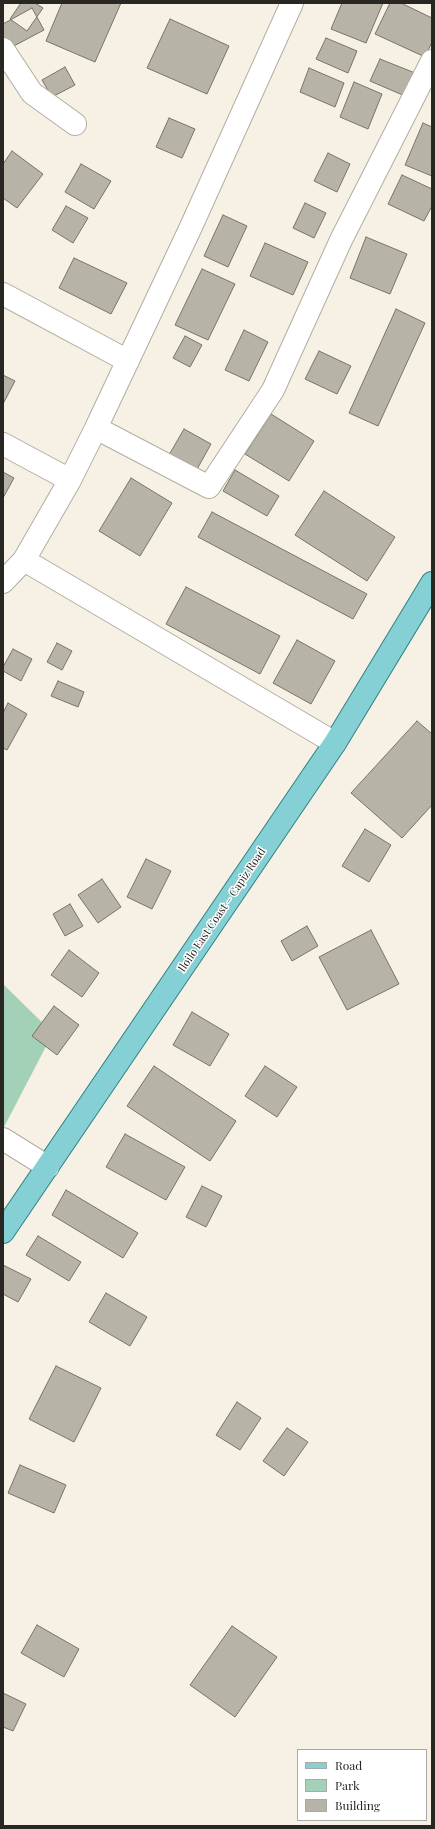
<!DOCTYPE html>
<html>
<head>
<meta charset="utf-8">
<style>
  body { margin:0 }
  #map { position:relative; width:435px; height:1829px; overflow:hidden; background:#f7f1e5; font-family:"Playfair Display",serif }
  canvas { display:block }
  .frame { position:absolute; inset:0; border:4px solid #292722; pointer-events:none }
  .legend { position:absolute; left:297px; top:1749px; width:130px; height:72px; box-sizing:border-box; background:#fff; border:1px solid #a9a9a7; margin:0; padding:5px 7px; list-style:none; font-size:12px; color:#292722 }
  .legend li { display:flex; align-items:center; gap:8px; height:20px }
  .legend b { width:20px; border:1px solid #a9a9a7 }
</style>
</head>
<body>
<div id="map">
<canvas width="435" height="1829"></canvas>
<div class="frame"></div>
<ul class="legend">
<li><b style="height:5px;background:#84d0d4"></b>Road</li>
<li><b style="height:11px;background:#a3d1b7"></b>Park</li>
<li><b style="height:11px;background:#b8b3a7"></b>Building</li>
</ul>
</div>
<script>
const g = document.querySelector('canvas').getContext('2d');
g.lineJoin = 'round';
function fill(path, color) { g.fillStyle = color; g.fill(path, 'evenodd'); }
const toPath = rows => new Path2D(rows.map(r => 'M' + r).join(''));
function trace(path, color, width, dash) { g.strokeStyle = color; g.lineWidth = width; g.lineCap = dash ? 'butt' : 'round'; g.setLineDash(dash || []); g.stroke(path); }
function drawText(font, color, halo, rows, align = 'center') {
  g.font = font + ' "Playfair Display",serif'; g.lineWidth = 3; g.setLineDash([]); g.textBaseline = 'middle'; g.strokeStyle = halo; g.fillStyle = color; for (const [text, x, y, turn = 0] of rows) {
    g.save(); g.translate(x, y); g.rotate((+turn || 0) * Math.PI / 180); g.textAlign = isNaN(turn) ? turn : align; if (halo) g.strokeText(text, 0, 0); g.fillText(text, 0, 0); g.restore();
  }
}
fill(toPath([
  [3,984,53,1033,3,1129]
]), '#a3d1b7');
const building = toPath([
  [21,3,35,3,43,8,27,31,10,19,21,3],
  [62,3,121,3,95,62,46,41,62,3],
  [342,3,383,3,366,43,331,29,342,3],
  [390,3,401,3,432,18,432,42,425,57,375,34,390,3],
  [32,8,44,30,10,48,3,36,3,24,32,8],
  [170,19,229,46,207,94,147,68,170,19],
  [326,38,357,51,348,73,316,59,326,38],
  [380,59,415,73,405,96,370,81,380,59],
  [65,67,75,85,52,97,42,80,65,67],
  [309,68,344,83,335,107,300,92,309,68],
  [354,82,382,94,368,129,340,117,354,82],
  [169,118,195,129,182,158,156,147,169,118],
  [423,123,432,127,432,176,405,165,423,123],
  [12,151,43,174,17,208,3,198,3,164,12,151],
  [328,153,350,164,337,192,314,181,328,153],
  [81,164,111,181,94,209,65,192,81,164],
  [402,175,432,189,432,206,424,221,388,204,402,175],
  [305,203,326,213,314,238,293,228,305,203],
  [66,206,88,218,73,243,52,230,66,206],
  [223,215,247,226,228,267,204,256,223,215],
  [366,237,407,254,390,294,350,278,366,237],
  [265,243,308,262,293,295,250,276,265,243],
  [74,258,127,283,111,314,59,288,74,258],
  [202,269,235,284,208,340,175,325,202,269],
  [396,309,425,323,378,426,349,413,396,309],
  [244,330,268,342,249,381,225,370,244,330],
  [185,336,202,345,190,367,173,358,185,336],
  [319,351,351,366,337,394,305,379,319,351],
  [3,375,15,381,3,404,3,375],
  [271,414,314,441,289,481,245,454,271,414],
  [184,429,211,444,196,471,169,455,184,429],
  [235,470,279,496,267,516,223,491,235,470],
  [3,472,14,478,3,498,3,472],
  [131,478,172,503,140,556,99,531,131,478],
  [324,491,395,537,367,581,295,535,324,491],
  [212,512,367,594,353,619,198,537,212,512],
  [186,587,280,636,260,674,166,624,186,587],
  [297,640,335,661,311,704,273,683,297,640],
  [57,643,72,651,62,670,47,662,57,643],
  [13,649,32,659,21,681,3,671,3,667,13,649],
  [58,681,84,692,78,707,51,696,58,681],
  [8,703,27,714,7,750,3,748,3,713,8,703],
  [417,721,432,734,432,805,402,838,351,793,417,721],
  [365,829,391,845,369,882,342,866,365,829],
  [146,859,171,871,152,909,127,897,146,859],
  [102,879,121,907,98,923,78,895,102,879],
  [70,904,83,926,65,936,53,914,70,904],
  [307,926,318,946,292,961,281,941,307,926],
  [371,930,399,984,347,1010,319,957,371,930],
  [69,950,99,973,82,997,51,975,69,950],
  [54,1006,79,1025,57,1055,32,1036,54,1006],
  [192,1012,229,1034,210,1066,173,1045,192,1012],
  [154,1066,236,1121,210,1161,127,1106,154,1066],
  [265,1066,297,1087,277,1117,245,1096,265,1066],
  [125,1134,185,1167,166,1200,106,1167,125,1134],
  [202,1186,222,1196,206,1227,186,1217,202,1186],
  [66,1190,138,1233,123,1258,52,1215,66,1190],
  [38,1236,81,1262,69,1281,26,1255,38,1236],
  [3,1265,31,1279,18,1302,3,1294,3,1265],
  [106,1293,147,1317,130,1346,89,1322,106,1293],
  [56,1366,101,1388,74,1442,29,1419,56,1366],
  [237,1402,261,1418,240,1450,216,1435,237,1402],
  [287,1428,308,1442,284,1476,263,1461,287,1428],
  [20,1465,66,1485,54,1513,8,1493,20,1465],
  [37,1625,79,1649,64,1677,21,1653,37,1625],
  [232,1626,277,1657,235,1717,190,1685,232,1626],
  [3,1693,26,1704,13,1731,3,1727,3,1693]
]);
fill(building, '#b8b3a7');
trace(building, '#777368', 1);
const minor = toPath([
  [3,49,32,93,75,124],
  [3,294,128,361],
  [96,428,209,487,273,390,341,240,432,61],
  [3,444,70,480],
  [24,560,335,743],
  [3,582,24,560,70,480,96,428,190,229,292,3],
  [3,1139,48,1167]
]);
const major = toPath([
  [3,1232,335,743,432,583]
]);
trace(minor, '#b2ada1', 24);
trace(major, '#2f8184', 24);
trace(minor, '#fff', 22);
trace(major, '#84d0d4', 22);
drawText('11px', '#292722', '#fff', [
  ["Iloilo East Coast – Capiz Road",222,910,-56]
]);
</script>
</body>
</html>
